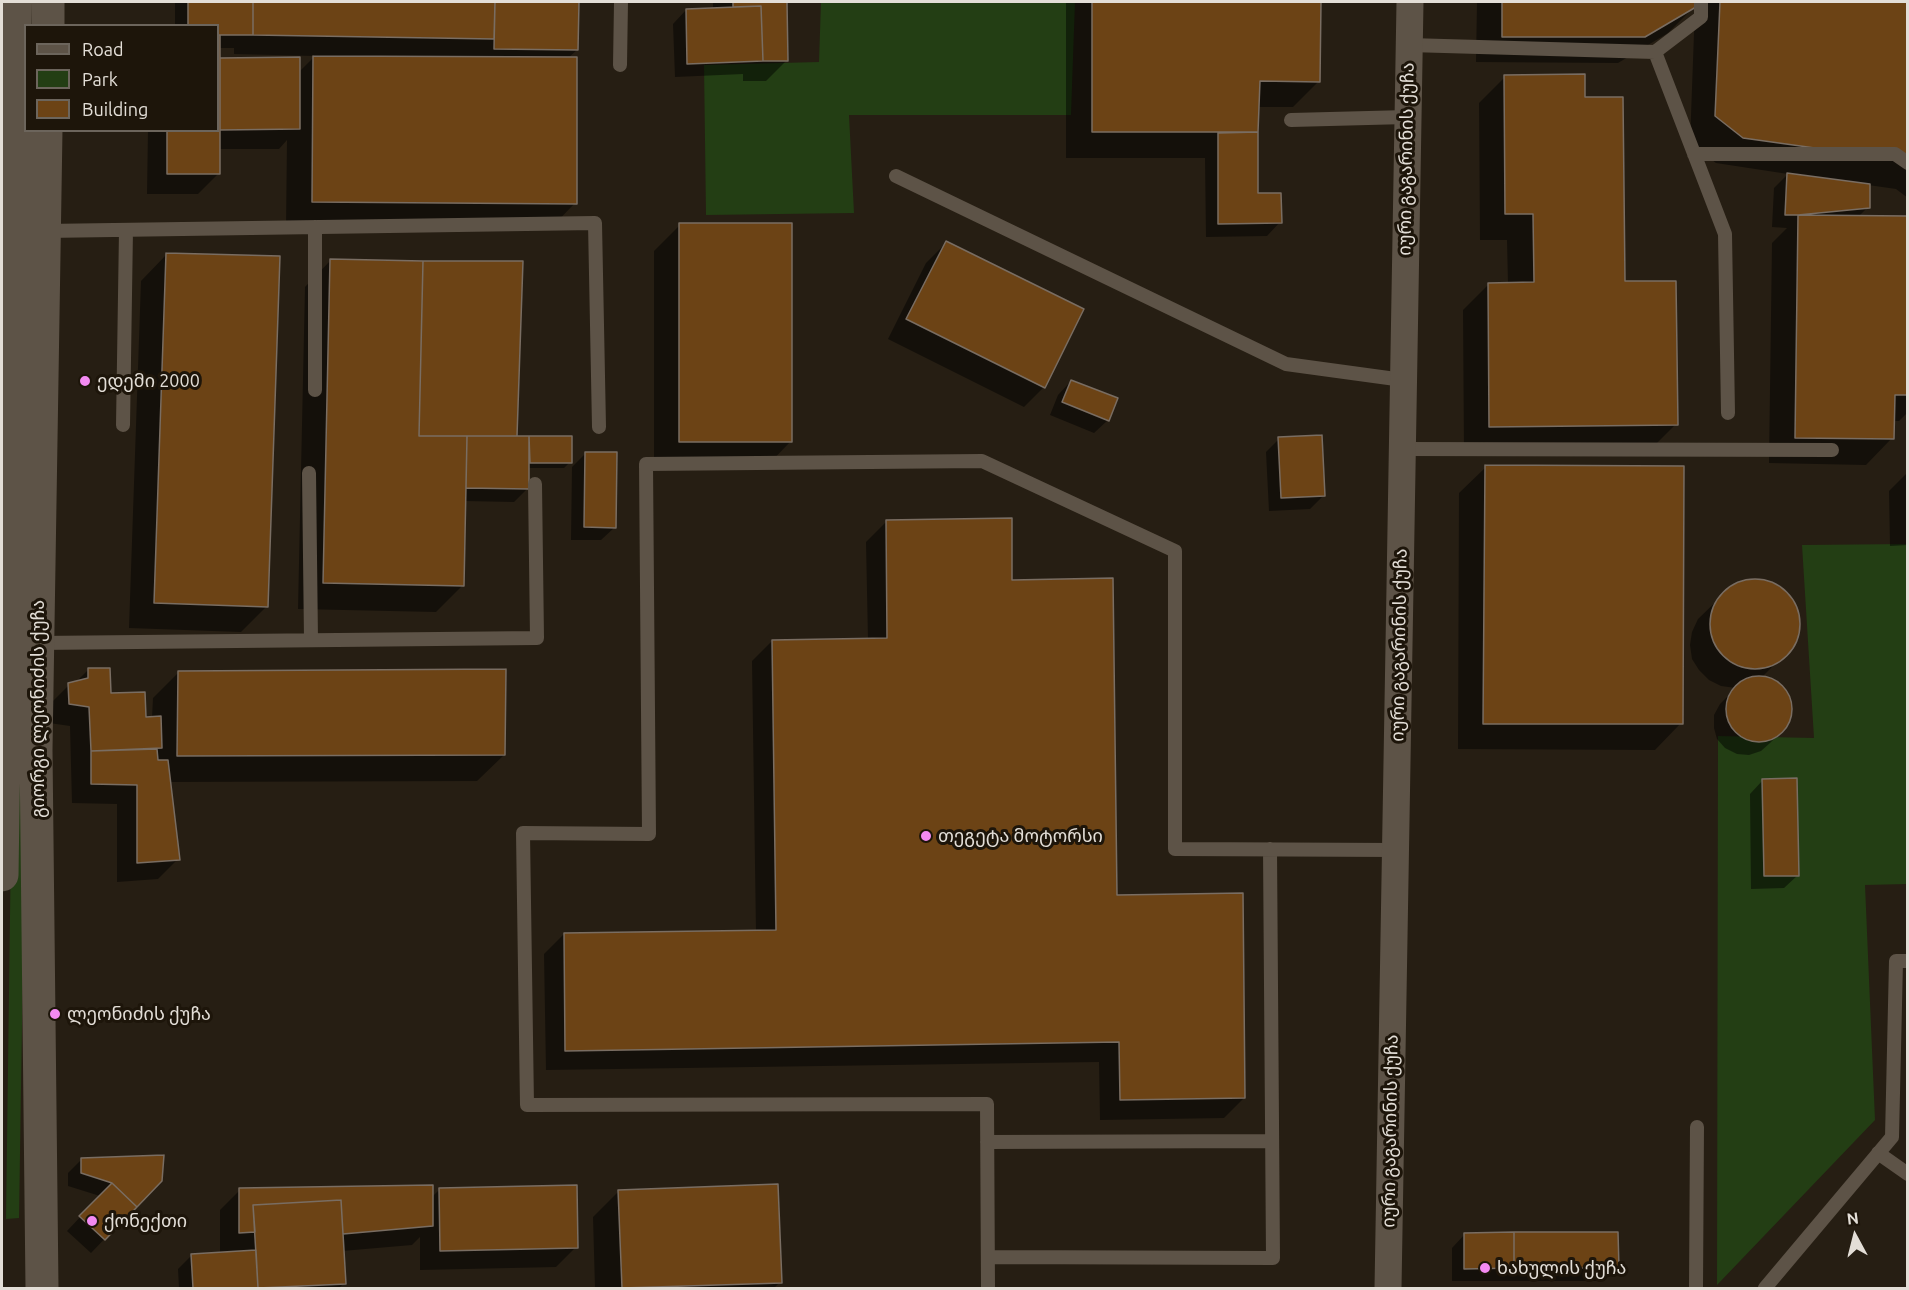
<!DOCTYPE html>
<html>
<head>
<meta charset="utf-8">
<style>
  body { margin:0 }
  #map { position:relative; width:1909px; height:1290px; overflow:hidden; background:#261e13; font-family:Ubuntu,sans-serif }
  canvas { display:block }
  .frame { position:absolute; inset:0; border:3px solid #e3ded7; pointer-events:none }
  .legend { position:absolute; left:24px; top:24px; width:195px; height:108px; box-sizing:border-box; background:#1d150a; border:2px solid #6c655c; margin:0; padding:8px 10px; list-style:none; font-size:18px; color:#e3ded7 }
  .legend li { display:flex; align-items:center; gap:12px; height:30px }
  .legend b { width:30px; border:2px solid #6c655c }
  .north { position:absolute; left:1825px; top:1206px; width:60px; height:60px; -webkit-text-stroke:4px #1d150a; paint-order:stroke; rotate:353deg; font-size:16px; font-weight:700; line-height:24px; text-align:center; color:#e3ded7 }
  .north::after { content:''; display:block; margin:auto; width:21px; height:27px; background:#e3ded7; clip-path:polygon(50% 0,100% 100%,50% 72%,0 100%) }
</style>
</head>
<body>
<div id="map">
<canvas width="1909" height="1290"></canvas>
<div class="frame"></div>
<ul class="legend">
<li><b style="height:8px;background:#5d5347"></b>Road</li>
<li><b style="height:16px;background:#233e14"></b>Park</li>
<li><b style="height:16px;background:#6c4315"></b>Building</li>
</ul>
<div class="north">N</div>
</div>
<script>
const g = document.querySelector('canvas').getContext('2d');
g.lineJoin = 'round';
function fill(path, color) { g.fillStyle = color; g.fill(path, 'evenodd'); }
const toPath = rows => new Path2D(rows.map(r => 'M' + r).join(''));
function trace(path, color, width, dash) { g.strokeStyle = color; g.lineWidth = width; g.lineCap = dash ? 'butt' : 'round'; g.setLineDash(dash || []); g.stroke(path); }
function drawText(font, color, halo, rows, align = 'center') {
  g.font = font + ' Ubuntu,"Noto Sans Georgian",sans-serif'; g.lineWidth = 6; g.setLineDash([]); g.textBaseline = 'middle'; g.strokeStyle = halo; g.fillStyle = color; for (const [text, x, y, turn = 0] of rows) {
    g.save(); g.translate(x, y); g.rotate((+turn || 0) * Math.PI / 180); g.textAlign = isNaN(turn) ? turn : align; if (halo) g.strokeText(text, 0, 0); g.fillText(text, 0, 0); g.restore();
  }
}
fill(toPath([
  [821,2,1075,2,1071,115,849,115,854,213,706,215,704,65,819,62],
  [1907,544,1907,884,1865,885,1875,1120,1717,1285,1718,736,1814,738,1802,545],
  [12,764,26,765,19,1218,6,1219]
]), '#233e14');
fill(toPath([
  [175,2,577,2,577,50,568,58,575,203,549,230,286,228,287,140,279,149,218,149,218,174,198,194,147,194,148,130,218,130,218,26,175,26],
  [218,48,234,48,234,54,315,56,298,73,218,60],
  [713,2,785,2,786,61,766,81,743,81,743,74,675,77,673,24,686,10,713,9],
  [1066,2,1319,2,1319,81,1293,107,1257,107,1257,194,1280,222,1267,236,1206,237,1205,158,1066,158],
  [1477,2,1908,2,1908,198,1896,189,1868,185,1868,207,1858,217,1908,218,1908,412,1899,421,1893,421,1892,438,1866,465,1769,463,1772,243,1787,228,1772,227,1774,188,1788,174,1716,163,1690,143,1695,6,1668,33,1618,63,1476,62],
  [1505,77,1584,99,1623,283,1676,424,1650,450,1464,452,1463,310,1489,284,1508,284,1507,240,1480,240,1479,103],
  [680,225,791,441,765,468,654,468,654,251],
  [946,243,1044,387,1024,407,888,339,926,263],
  [167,254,267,606,241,632,129,628,141,281],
  [331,260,514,437,570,438,570,462,564,468,528,468,528,488,514,502,464,501,462,586,436,612,298,609,305,287],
  [1071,381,1108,420,1094,433,1050,415,1058,395],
  [1279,439,1323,496,1310,509,1269,511,1266,452],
  [585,454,615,527,601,540,571,540,572,467],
  [1486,467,1681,723,1655,750,1458,749,1459,493],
  [1908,472,1908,545,1890,546,1889,491],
  [886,522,1011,581,1116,896,1244,1098,1224,1118,1100,1120,1099,1062,546,1070,544,954,564,934,756,932,752,661,772,641,868,640,866,542],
  [1754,580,1768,582,1780,589,1790,598,1796,610,1798,623,1796,637,1790,649,1761,678,1768,679,1779,685,1787,694,1791,705,1790,718,1784,729,1770,743,1761,751,1749,755,1737,754,1725,748,1717,739,1714,728,1714,715,1720,704,1736,688,1721,686,1709,680,1699,670,1692,659,1690,645,1692,632,1698,619,1729,589,1741,583],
  [88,670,109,695,144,718,152,718,153,698,179,672,504,755,477,781,169,782,178,859,158,879,117,882,117,804,72,803,70,726,49,723,49,705,69,685,75,683],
  [1763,780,1798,875,1784,888,1751,889,1750,794],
  [81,1160,161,1180,91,1253,67,1231,100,1196,68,1186,68,1173],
  [240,1190,432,1197,439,1190,576,1247,556,1267,420,1270,420,1237,412,1245,342,1251,344,1283,339,1288,179,1288,178,1269,192,1255,220,1254,220,1210],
  [619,1191,780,1282,774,1288,595,1288,593,1217],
  [1465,1234,1617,1267,1604,1281,1452,1281,1452,1248]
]), '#0007');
const building = toPath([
  [188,2,253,2,253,35,218,35,218,26,188,26,188,2],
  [253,2,495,2,494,39,253,35,253,2],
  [495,2,579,2,578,50,494,49,495,2],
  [733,2,787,2,788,61,763,61,761,6,733,7,733,2],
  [1092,2,1321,2,1320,82,1260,81,1258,132,1092,132,1092,2],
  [1502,2,1696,2,1696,7,1645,37,1502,37,1502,2],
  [1720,2,1908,2,1908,161,1743,138,1715,116,1720,2],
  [761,6,763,61,687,64,686,9,761,6],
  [218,35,220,35,220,174,167,174,167,130,218,130,218,35],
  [313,56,577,57,577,204,312,202,313,56],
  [300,57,300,129,220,130,220,58,300,57],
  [1585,74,1585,97,1623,97,1625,281,1676,281,1678,425,1489,427,1488,283,1534,282,1533,214,1505,214,1504,75,1585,74],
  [1258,132,1258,193,1281,193,1282,223,1218,224,1218,133,1258,132],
  [1787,173,1870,184,1870,208,1798,215,1785,215,1787,173],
  [1798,215,1908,216,1908,395,1895,395,1894,439,1795,438,1798,215],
  [679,223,792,223,792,442,679,442,679,223],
  [946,241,1084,309,1045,388,906,319,946,241],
  [166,253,280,256,268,607,154,603,166,253],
  [330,259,423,261,419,436,467,436,464,586,323,583,330,259],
  [423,261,523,261,517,436,419,436,423,261],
  [1071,380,1118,398,1109,421,1062,402,1071,380],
  [1322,435,1325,496,1281,498,1278,437,1322,435],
  [467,436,529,436,529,489,466,488,467,436],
  [529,436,572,436,572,463,530,463,529,436],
  [585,452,617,452,616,528,584,527,585,452],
  [1485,465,1684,466,1683,724,1483,724,1485,465],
  [1012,518,1012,580,1113,578,1117,895,1243,893,1245,1098,1120,1100,1119,1042,565,1051,564,933,776,930,772,640,887,638,886,520,1012,518],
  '1710 624a45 45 0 1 1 90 0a45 45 0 1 1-90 0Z',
  [88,668,110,668,111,693,145,692,146,717,161,716,162,748,91,751,89,707,69,704,68,683,88,678,88,668],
  [506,669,505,755,177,756,178,671,506,669],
  '1726 709a33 33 0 1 1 66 0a33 33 0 1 1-66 0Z',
  [157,749,158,760,168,760,180,860,137,863,137,785,91,784,91,751,157,749],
  [1797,778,1799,876,1764,876,1762,779,1797,778],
  [164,1155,162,1181,137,1207,112,1183,81,1173,81,1158,164,1155],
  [112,1183,137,1207,105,1240,79,1216,112,1183],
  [778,1184,782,1283,622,1288,618,1190,778,1184],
  [433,1185,433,1226,343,1234,341,1200,253,1205,255,1232,239,1233,239,1188,433,1185],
  [577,1185,578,1248,440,1251,439,1188,577,1185],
  [341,1200,346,1284,258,1288,253,1205,341,1200],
  [1514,1232,1618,1232,1619,1268,1514,1268,1514,1232],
  [1514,1232,1514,1268,1464,1269,1464,1233,1514,1232],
  [256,1250,258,1288,193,1288,191,1254,256,1250]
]);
fill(building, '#6c4315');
trace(building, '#796d62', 1.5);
trace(toPath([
  [1409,45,1655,52,1701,17,1701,2],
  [1655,52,1725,234,1728,413],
  [620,65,621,2],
  [1291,120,1407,117],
  [1694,154,1895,154,1908,163],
  [896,176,1286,364,1403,380],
  [45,231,595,223,599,427],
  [315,390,315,227],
  [123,425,126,230],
  [1402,449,1832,450],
  [309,473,311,640],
  [38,643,537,638,535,484],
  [987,1142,1272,1141],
  [1878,1153,1908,1174],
  [988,1257,1273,1258,1270,849],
  [988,1288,987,1104,527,1105,523,833,649,834,646,464,982,461,1175,551,1175,849,1395,850],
  [1696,1288,1697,1127],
  [1765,1288,1892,1137,1896,961,1908,961]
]), '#5d5347', 14);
trace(toPath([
  [1388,1288,1410,2]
]), '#5d5347', 27);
trace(toPath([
  [48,26,48,2],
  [2,875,15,2],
  [42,1288,36,750,46,130]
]), '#5d5347', 33);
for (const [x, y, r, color] of [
  [85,381,6,"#f38af2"],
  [926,836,6,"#f38af2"],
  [55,1014,6,"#f38af2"],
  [92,1221,6,"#f38af2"],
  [1485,1268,6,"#f38af2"]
]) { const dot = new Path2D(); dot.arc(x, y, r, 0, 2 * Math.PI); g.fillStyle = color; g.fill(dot); trace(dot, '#1d150a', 2); }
drawText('18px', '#e3ded7', '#1d150a', [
  ["იური გაგარინის ქუჩა",1406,159,-89],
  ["იური გაგარინის ქუჩა",1399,645,-89],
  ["გიორგი ლეონიძის ქუჩა",38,709,-90],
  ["იური გაგარინის ქუჩა",1390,1131,-89]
]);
drawText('18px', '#e3ded7', '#1d150a', [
  ["ედემი 2000",97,381],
  ["თეგეტა მოტორსი",938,836],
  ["ლეონიძის ქუჩა",67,1014],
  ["ქონექთი",104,1221],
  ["ხახულის ქუჩა",1497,1268]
], 'left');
</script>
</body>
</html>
